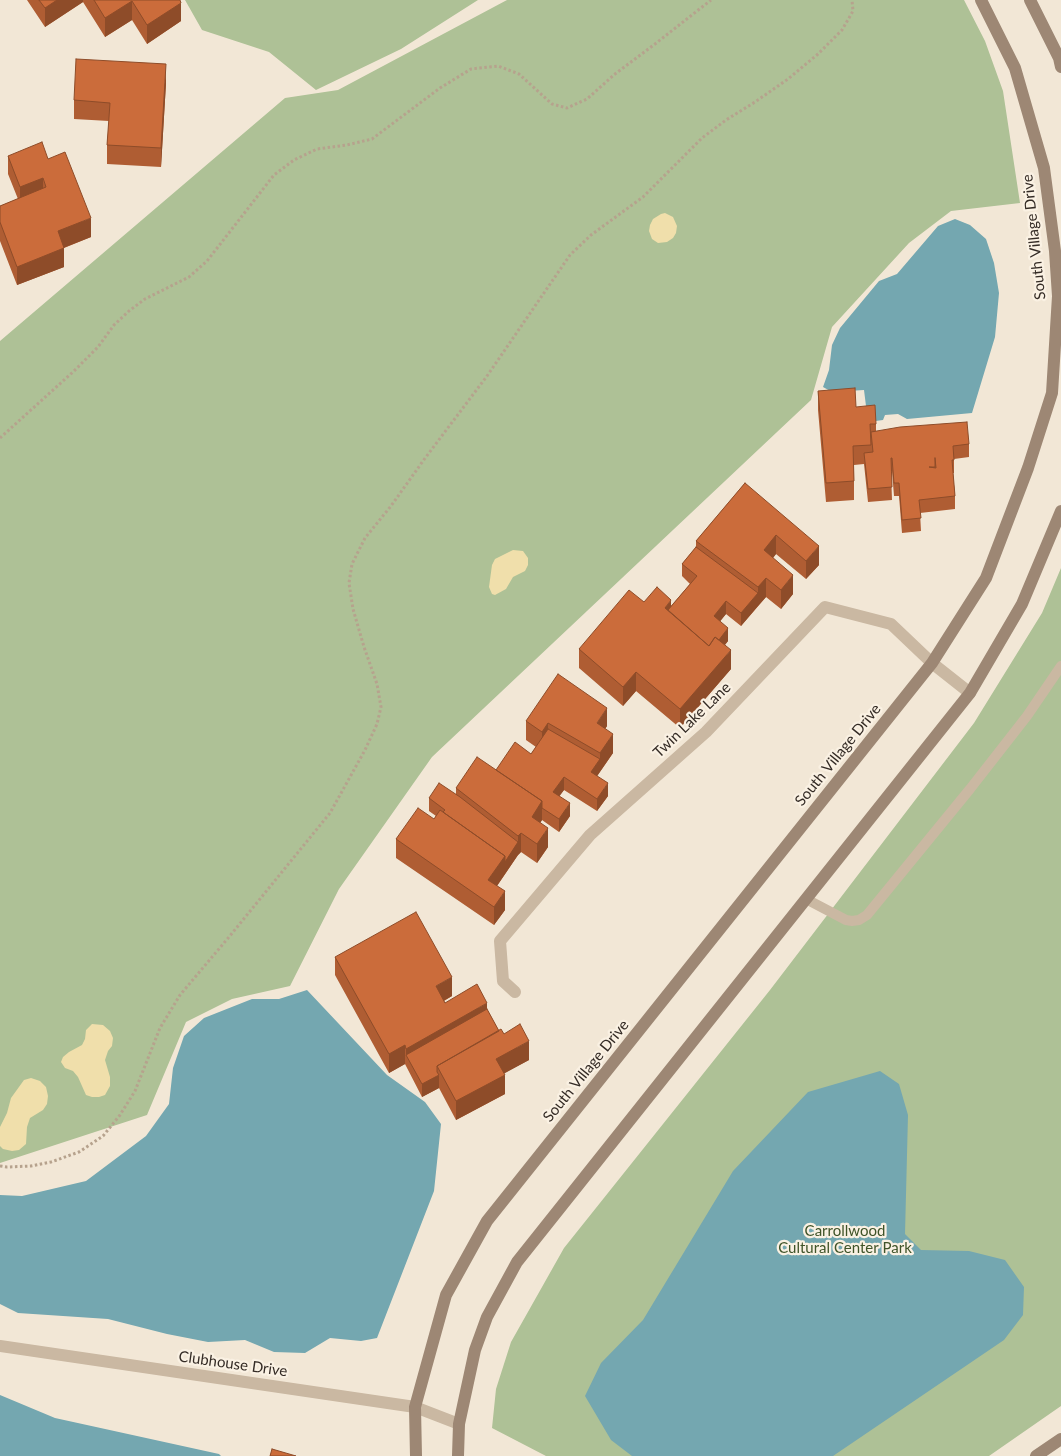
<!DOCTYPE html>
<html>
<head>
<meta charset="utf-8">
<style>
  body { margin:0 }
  canvas { display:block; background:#f2e7d6 }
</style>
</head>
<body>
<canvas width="1061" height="1456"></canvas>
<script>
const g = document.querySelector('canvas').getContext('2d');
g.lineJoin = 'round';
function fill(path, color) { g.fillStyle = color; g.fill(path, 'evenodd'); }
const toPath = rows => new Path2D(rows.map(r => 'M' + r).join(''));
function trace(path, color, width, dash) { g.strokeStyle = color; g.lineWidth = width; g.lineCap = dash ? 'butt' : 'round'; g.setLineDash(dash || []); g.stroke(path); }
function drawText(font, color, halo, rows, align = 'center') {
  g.font = font + ' Lato,sans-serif'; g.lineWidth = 4.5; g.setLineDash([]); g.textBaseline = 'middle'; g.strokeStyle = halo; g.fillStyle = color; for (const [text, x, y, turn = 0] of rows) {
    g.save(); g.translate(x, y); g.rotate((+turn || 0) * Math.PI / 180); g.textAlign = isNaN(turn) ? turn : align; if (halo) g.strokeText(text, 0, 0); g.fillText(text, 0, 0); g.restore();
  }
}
fill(toPath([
  [185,0,478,0,401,49,316,90,269,52,202,30],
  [507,0,964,0,985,41,1003,91,1020,203,951,211,909,243,832,327,811,400,432,757,339,889,290,986,232,999,186,1022,147,1115,0,1163,0,341,285,98,338,90],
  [1061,568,1061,1406,989,1456,546,1456,492,1428,496,1389,511,1342,564,1248,770,990,974,723,1042,613]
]), '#aec196');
fill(toPath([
  [665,213,673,217,677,226,676,233,673,238,667,242,658,243,652,239,649,231,650,225,653,219,661,214],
  [513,550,523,551,528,558,528,565,525,571,513,577,506,589,495,595,492,594,489,587,492,565,495,559],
  [92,1024,103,1025,110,1031,113,1038,112,1046,108,1051,105,1060,110,1077,110,1086,105,1095,99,1097,92,1097,86,1095,78,1077,73,1071,65,1068,61,1062,63,1057,69,1052,82,1045,85,1039,86,1030],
  [31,1078,40,1081,46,1087,48,1096,47,1104,43,1110,30,1118,27,1127,26,1144,19,1150,12,1151,3,1149,0,1146,0,1127,7,1113,11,1098,24,1080]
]), '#f0dfab');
fill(toPath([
  [955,219,970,225,986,239,994,263,999,293,995,337,972,413,907,419,898,414,885,415,883,420,868,422,864,390,832,392,823,387,829,370,832,345,840,328,879,281,897,274,938,226],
  [307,990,387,1075,425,1102,441,1124,434,1191,377,1338,361,1341,330,1338,305,1353,274,1352,245,1340,208,1342,167,1334,108,1319,18,1313,0,1304,0,1195,22,1196,86,1181,146,1136,169,1104,173,1068,184,1036,204,1018,252,999,279,999],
  [880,1071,899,1084,908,1115,905,1234,921,1250,969,1251,1005,1260,1024,1287,1023,1315,1004,1340,833,1456,632,1456,611,1440,585,1396,601,1363,643,1320,733,1171,808,1092],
  [0,1395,55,1418,219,1454,221,1456,0,1456]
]), '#74a7b0');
trace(toPath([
  [0,438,74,371,98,347,114,325,129,311,145,299,189,277,207,261,274,175,294,160,317,149,347,145,372,139,440,88,471,69,498,66,519,74,552,104,567,108,587,99,615,74,655,44,711,0],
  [0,1166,7,1167,31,1166,51,1162,79,1152,103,1136,120,1115,135,1091,160,1028,180,995,229,937,330,813,365,750,377,724,381,707,377,684,364,647,353,609,349,583,352,564,365,538,391,506,423,461,487,376,570,255,591,235,643,197,702,138,726,120,755,102,788,79,818,54,842,30,853,11,852,0]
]), '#b6a28d', 3, [2.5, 2.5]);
trace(toPath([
  [806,899,846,920,852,921,859,920,867,915,970,789,1027,716,1061,666]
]), '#cab8a2', 10);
trace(toPath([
  [515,992,503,981,500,941,590,835,706,732,825,607,891,624,932,663,970,693],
  [0,1346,415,1407,459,1424]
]), '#cab8a2', 12);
trace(toPath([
  [1030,0,1059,58,1061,67],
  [416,1456,415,1407,446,1295,487,1221,932,663,986,578,1028,468,1052,393,1058,296,1055,251,1044,168,1015,68,981,0],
  [458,1456,459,1424,475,1350,487,1317,517,1262,970,693,1022,604,1061,511],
  [1036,1456,1061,1439]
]), '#9d8774', 12);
fill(toPath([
  [27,0,180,0,181,21,147,44,132,20,105,37,83,2,45,27],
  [166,83,161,167,107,164,107,145,109,121,74,119,74,100],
  [8,156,48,159,91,237,64,248,64,267,17,285,0,241,0,206,18,199,8,174],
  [818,391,856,407,876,424,876,431,969,444,969,457,954,459,954,473,953,473,955,496,955,509,920,513,921,531,902,533,899,496,894,496,892,471,891,471,892,500,868,502,864,464,854,465,854,500,826,502,818,410],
  [745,483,819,565,806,579,776,554,773,558,793,594,781,609,766,597,741,626,726,614,720,621,728,641,725,645,731,669,680,728,636,691,623,706,579,668,579,649,644,602,671,606,690,584,682,576,682,564,696,547,696,541],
  [526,721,607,726,605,729,613,753,597,776,608,796,597,811,564,790,559,796,570,816,559,832,542,820,540,823,548,847,537,863,521,852,518,855,497,886,505,910,494,925,396,858,396,839,434,819,436,816,429,811,429,798,456,794,456,788,531,754,536,747,526,740],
  [335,957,452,996,444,1001,445,1003,487,1009,499,1031,504,1034,529,1060,504,1073,505,1094,456,1120,439,1088,422,1097,405,1064,389,1073,335,975]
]), '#af5d33');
fill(toPath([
  [57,0,83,0,83,2,45,27,45,8],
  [132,1,132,20,105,37,105,18],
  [181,3,181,21,147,44,147,25],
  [166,64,166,83,161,167,161,148],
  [43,178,43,197,20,206,20,187],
  [91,218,91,237,58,250,58,231],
  [64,248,64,267,17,285,17,267],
  [776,535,776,554,764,569,764,550],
  [819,546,819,565,806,579,806,561],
  [793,575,793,594,781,609,781,590],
  [766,578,766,597,758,606,758,587],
  [758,593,758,606,741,626,741,613],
  [671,600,671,619,665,608],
  [726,601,726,614,714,629,714,616],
  [728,628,728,641,709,664,709,652],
  [731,650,731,669,680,728,680,709],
  [636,672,636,691,623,706,623,687],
  [607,708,607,726,597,742,597,723],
  [548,723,548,742,542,751,542,732],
  [613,734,613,753,591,785,591,772,600,759,600,753],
  [564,777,564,790,553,805,553,792],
  [608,783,608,796,597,811,597,799],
  [542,801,542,820,532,836,532,817],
  [570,803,570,816,559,832,559,819],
  [548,828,548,847,537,863,537,844],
  [521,833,521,852,518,855,518,836],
  [518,842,518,855,488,899,488,880,505,856],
  [505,891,505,910,494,925,494,907],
  [452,977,452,996,436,1005,436,986],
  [487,1003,487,1021,406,1055,406,1049],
  [529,1041,529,1060,496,1078,496,1059],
  [405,1045,405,1064,389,1073,389,1054],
  [439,1075,439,1088,422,1097,422,1084],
  [505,1075,505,1094,456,1120,456,1101]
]), '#8e4c29');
const building = toPath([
  [39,0,57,0,45,8,39,0],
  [94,0,180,0,181,3,147,25,132,1,105,18,94,0],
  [76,59,166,64,161,148,107,145,110,103,74,100,76,59],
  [42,142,48,159,65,152,91,218,58,231,64,248,17,267,0,222,0,206,46,187,43,178,20,187,8,156,42,142],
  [855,388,856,407,875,405,876,424,870,424,871,445,853,446,854,481,826,483,818,391,855,388],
  [967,422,969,444,953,446,954,460,952,460,955,496,919,500,921,518,902,520,899,483,894,483,892,458,891,458,892,487,868,489,864,453,873,452,871,432,900,427,967,422],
  [935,458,936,468,929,467,935,467,935,458],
  [745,483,819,546,806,561,776,535,764,550,793,575,781,590,766,578,758,587,696,541,745,483],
  [696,547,758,593,741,613,726,601,714,616,728,628,719,640,715,637,709,646,668,610,697,576,682,564,696,547],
  [657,587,671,600,665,608,709,646,715,637,731,650,680,709,636,672,623,687,579,649,629,590,644,602,657,587],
  [558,674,607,708,597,723,613,734,600,753,548,723,542,732,526,721,558,674],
  [548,729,600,759,591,772,608,783,597,799,564,777,553,792,570,803,559,819,542,808,542,801,496,770,515,742,531,754,548,729],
  [477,757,542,801,532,817,548,828,537,844,521,833,518,836,456,788,477,757],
  [439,783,460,797,518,842,505,862,505,856,443,812,445,810,429,798,439,783],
  [418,808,434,819,440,810,505,856,488,880,505,891,494,907,396,839,418,808],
  [416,912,452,977,436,986,445,1003,477,984,487,1003,406,1049,405,1045,389,1054,335,957,416,912],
  [487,1009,499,1031,437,1066,437,1072,439,1075,422,1084,406,1055,487,1009],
  [520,1024,529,1041,496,1059,505,1075,456,1101,437,1066,501,1029,504,1034,520,1024],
  [272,1449,296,1456,270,1456,272,1449]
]);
fill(building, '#cb6c3b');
trace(building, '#8e4c29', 1);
drawText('15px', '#342b25', '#faf1e3', [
  ["South Village Drive",1034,237,-96],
  ["Twin Lake Lane",692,720,-44],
  ["South Village Drive",838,755,-51],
  ["South Village Drive",586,1071,-51],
  ["Clubhouse Drive",233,1364,8]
]);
drawText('15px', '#3f5328', '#faf1e3', [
  ["Carrollwood",845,1231],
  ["Cultural Center Park",845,1248]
]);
</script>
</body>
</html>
